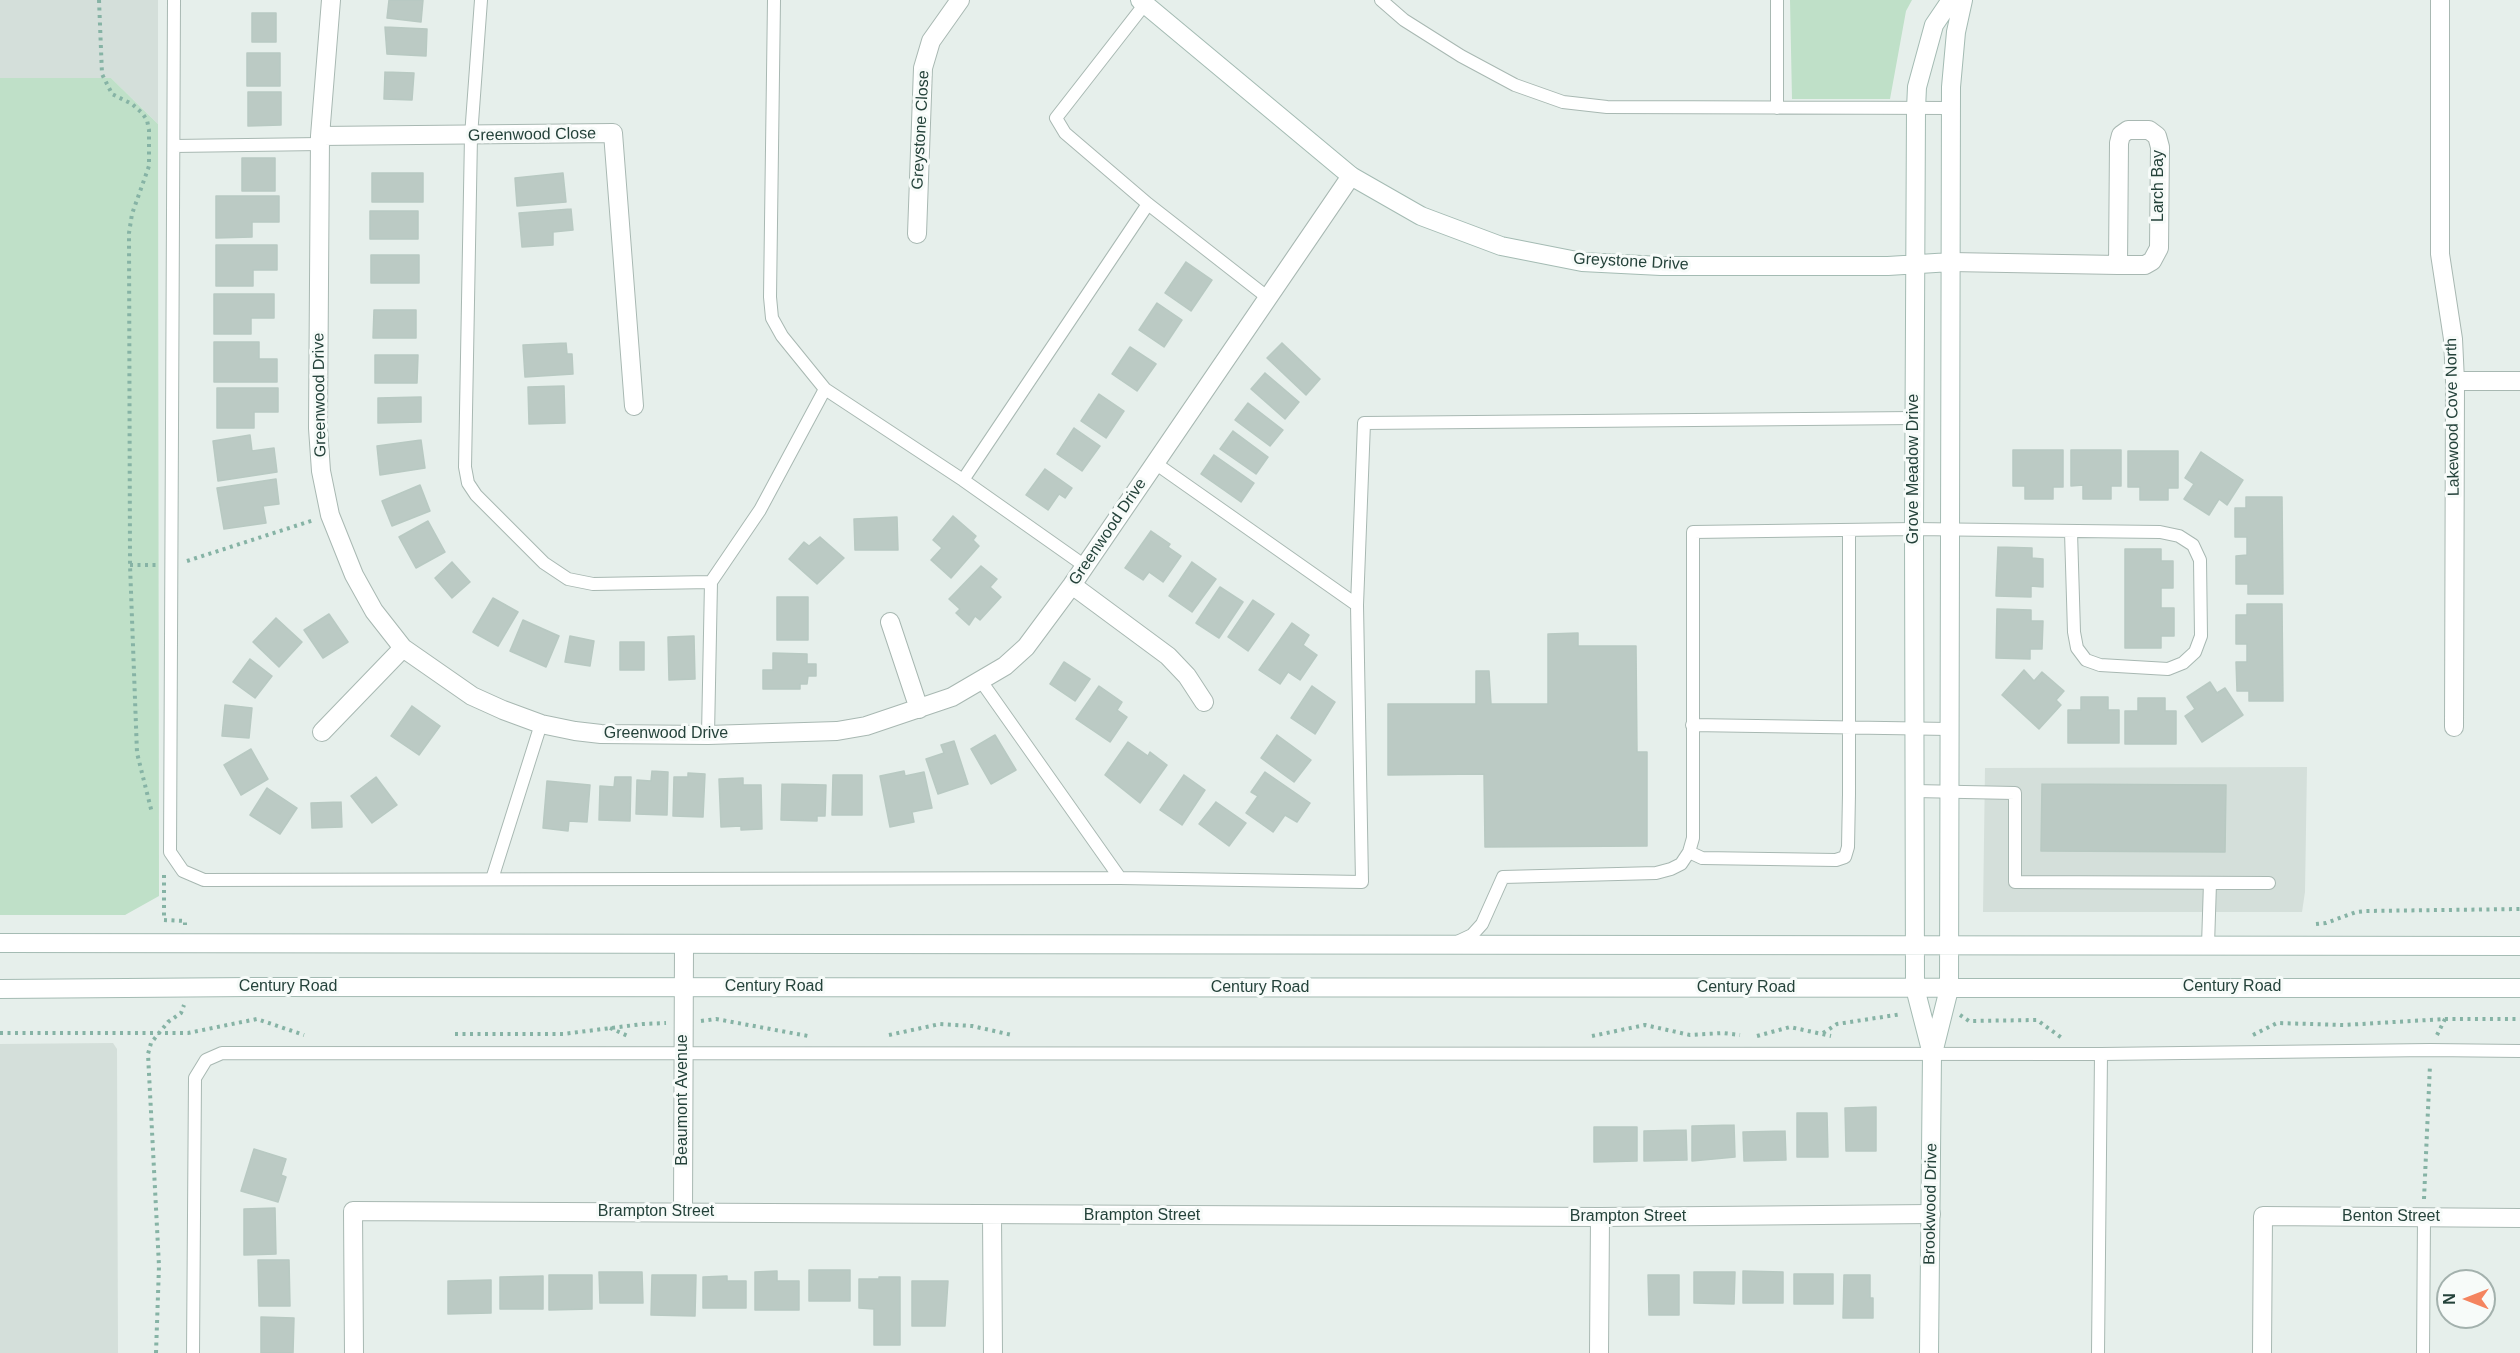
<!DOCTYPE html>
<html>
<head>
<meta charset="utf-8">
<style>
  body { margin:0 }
  #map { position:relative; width:2520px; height:1353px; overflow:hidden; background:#e6efeb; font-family:Arial,sans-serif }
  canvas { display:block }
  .north { position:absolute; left:2436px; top:1269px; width:60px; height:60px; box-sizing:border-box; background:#f7fbf9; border:2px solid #a3b1ad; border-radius:50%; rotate:270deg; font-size:16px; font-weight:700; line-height:24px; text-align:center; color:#24423a }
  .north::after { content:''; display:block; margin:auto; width:21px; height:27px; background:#f4845f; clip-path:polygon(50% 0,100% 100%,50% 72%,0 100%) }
</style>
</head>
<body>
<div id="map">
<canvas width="2520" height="1353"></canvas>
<div class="north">N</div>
</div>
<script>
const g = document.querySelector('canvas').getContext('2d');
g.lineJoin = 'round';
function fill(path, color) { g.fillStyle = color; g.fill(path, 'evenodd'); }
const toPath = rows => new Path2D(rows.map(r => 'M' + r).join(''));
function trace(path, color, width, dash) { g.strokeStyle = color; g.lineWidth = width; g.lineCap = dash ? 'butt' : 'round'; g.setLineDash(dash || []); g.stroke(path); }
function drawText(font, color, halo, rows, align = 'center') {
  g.font = font + ' Arial,sans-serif'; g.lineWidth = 6; g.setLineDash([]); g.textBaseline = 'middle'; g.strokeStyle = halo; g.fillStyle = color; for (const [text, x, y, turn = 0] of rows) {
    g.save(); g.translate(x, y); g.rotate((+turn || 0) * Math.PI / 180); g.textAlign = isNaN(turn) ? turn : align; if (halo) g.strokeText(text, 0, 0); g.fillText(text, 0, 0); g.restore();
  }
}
fill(toPath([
  [0,0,158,0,158,124,111,78,0,78],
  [2307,767,2305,892,2302,912,1983,912,1985,768],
  [113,1043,117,1049,118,1353,0,1353,0,1044]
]), '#d4dfda');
fill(toPath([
  [1790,0,1912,0,1906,11,1890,99,1792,99],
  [0,78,111,78,158,124,159,896,125,915,0,915]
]), '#bfe0c8');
const building = toPath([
  [389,0,423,0,421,22,387,18,389,0],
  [252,13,276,13,276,42,252,42,252,13],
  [385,27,427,29,426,56,387,54,385,27],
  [247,53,280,53,280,86,247,86,247,53],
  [385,72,414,73,412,100,384,99,385,72],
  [248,92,281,92,281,125,248,126,248,92],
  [242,158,275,158,275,191,242,191,242,158],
  [372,173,423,173,423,202,372,202,372,173],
  [563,173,566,202,517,206,515,178,563,173],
  [216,196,279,196,279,222,252,222,252,237,216,238,216,196],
  [571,209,573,230,553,232,553,245,522,247,519,213,571,209],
  [370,211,418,211,418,239,370,239,370,211],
  [216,245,277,245,277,270,253,270,253,286,216,286,216,245],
  [371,255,419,255,419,283,371,283,371,255],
  [1186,262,1212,280,1191,311,1165,293,1186,262],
  [214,294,274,294,274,318,251,318,251,334,214,334,214,294],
  [1157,303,1182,320,1164,347,1139,330,1157,303],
  [374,310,416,310,416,338,373,338,374,310],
  [214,342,259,342,259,359,277,359,277,382,214,382,214,342],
  [566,343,567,354,572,354,573,374,525,377,523,345,566,343],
  [1282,343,1320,379,1306,395,1267,358,1282,343],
  [1130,347,1156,364,1137,391,1112,374,1130,347],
  [375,355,418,355,417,383,375,383,375,355],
  [1265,373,1299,402,1285,419,1251,389,1265,373],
  [564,386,565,423,529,424,528,387,564,386],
  [217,388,278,388,278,412,254,412,254,428,217,428,217,388],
  [1099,394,1124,411,1106,438,1081,421,1099,394],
  [421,397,421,422,378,423,378,398,421,397],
  [1248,403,1283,430,1270,446,1235,420,1248,403],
  [1074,428,1100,446,1082,471,1057,454,1074,428],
  [1233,431,1268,457,1256,474,1220,449,1233,431],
  [250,435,252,451,274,448,277,472,218,481,213,441,250,435],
  [421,440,425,468,380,475,377,446,421,440],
  [2013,450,2063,450,2063,487,2053,487,2053,499,2025,499,2025,486,2013,486,2013,450],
  [2071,450,2121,450,2121,486,2111,486,2111,499,2083,499,2083,485,2071,486,2071,450],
  [2128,451,2178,451,2178,488,2168,488,2168,500,2140,500,2140,487,2128,487,2128,451],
  [2201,452,2243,480,2227,505,2219,499,2209,515,2184,499,2194,484,2185,478,2201,452],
  [1214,455,1254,483,1241,502,1201,474,1214,455],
  [1045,469,1072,488,1065,498,1059,494,1048,510,1026,495,1045,469],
  [276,479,279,504,263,506,266,523,224,529,217,488,276,479],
  [420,485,430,511,392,526,382,501,420,485],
  [2246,497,2282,497,2283,594,2248,594,2248,584,2236,584,2236,556,2247,555,2247,537,2235,537,2235,508,2246,508,2246,497],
  [953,516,976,536,973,540,979,546,951,578,931,560,942,548,933,540,953,516],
  [897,517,898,550,855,550,854,519,897,517],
  [428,521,445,552,416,568,399,537,428,521],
  [1151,531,1170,544,1168,547,1181,556,1163,582,1149,572,1143,580,1125,568,1151,531],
  [820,537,844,558,817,584,789,559,804,542,809,546,820,537],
  [1998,547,2032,548,2032,558,2043,559,2043,587,2031,586,2031,597,1996,596,1998,547],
  [2125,549,2161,549,2161,561,2173,561,2173,588,2161,588,2161,608,2174,608,2174,636,2161,636,2161,648,2125,648,2125,549],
  [452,562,470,582,452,598,435,578,452,562],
  [1192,562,1216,579,1192,612,1169,596,1192,562],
  [981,566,997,579,990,587,1001,597,980,620,975,616,969,625,956,613,960,609,949,599,981,566],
  [1220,587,1243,602,1219,638,1196,623,1220,587],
  [777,597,808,597,808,640,777,640,777,597],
  [493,598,518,612,498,646,473,632,493,598],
  [1253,600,1274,614,1248,651,1228,637,1253,600],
  [2247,604,2282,604,2283,701,2249,701,2249,691,2237,691,2236,662,2247,662,2247,644,2236,644,2236,615,2247,615,2247,604],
  [1997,609,2031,610,2031,621,2043,621,2042,649,2030,649,2030,659,1996,658,1997,609],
  [329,614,348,642,323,658,304,630,329,614],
  [276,618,302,642,279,667,253,642,276,618],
  [523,620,559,636,546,667,510,651,523,620],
  [1292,623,1309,635,1303,645,1317,655,1300,680,1288,672,1280,684,1259,670,1292,623],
  [1578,633,1578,646,1636,646,1637,752,1647,752,1647,846,1485,847,1484,774,1388,775,1388,704,1476,704,1476,671,1489,671,1491,704,1548,704,1548,634,1578,633],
  [570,636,594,641,590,666,565,662,570,636],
  [694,636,695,679,669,680,668,637,694,636],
  [620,642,644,642,644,670,620,670,620,642],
  [773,653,807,654,807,664,816,664,816,676,808,676,807,684,800,684,800,689,763,689,763,670,773,670,773,653],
  [250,659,272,676,255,698,233,682,250,659],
  [1064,662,1090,679,1075,701,1050,684,1064,662],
  [2024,670,2034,681,2042,672,2064,691,2056,700,2061,705,2039,729,2002,695,2024,670],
  [2210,682,2217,693,2225,688,2243,715,2202,742,2185,716,2195,709,2187,697,2210,682],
  [1099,686,1122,702,1117,710,1127,717,1110,742,1076,719,1099,686],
  [1312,686,1335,702,1315,734,1291,718,1312,686],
  [2081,697,2108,697,2108,710,2119,710,2119,743,2068,743,2068,710,2081,710,2081,697],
  [2138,698,2165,698,2165,711,2176,711,2176,744,2125,744,2125,711,2138,711,2138,698],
  [225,705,252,708,249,738,222,736,225,705],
  [412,706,440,726,419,755,391,736,412,706],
  [995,735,1016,770,991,784,971,749,995,735],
  [1277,735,1311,760,1294,782,1261,758,1277,735],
  [954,741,968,784,938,794,926,759,944,753,941,745,954,741],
  [1128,742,1148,756,1150,752,1167,765,1140,803,1105,775,1128,742],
  [251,749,268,779,241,795,224,765,251,749],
  [652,771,668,772,667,815,636,814,637,780,651,781,652,771],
  [904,771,905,776,924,772,932,808,912,812,914,822,890,827,880,776,904,771],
  [1265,772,1310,803,1297,822,1285,815,1273,832,1246,813,1258,796,1251,792,1265,772],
  [688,773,705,774,703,817,673,816,674,777,688,777,688,773],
  [833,775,862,775,862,815,832,815,833,775],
  [1184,775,1205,790,1182,825,1160,810,1184,775],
  [376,777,397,805,372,823,351,796,376,777],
  [615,777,631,777,630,821,599,820,600,786,614,787,615,777],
  [743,778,743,785,761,785,762,829,741,830,741,826,721,827,719,779,743,778],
  [547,781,590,785,587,822,569,821,568,831,543,828,547,781],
  [782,784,826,785,825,816,817,816,817,821,781,820,782,784],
  [2042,784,2226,785,2225,852,2041,851,2042,784],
  [267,788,297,808,280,834,250,815,267,788],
  [341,802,342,827,312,828,311,803,341,802],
  [1216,802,1246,823,1229,846,1199,824,1216,802],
  [1876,1107,1876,1151,1846,1151,1845,1108,1876,1107],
  [1797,1113,1827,1113,1828,1157,1797,1157,1797,1113],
  [1734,1125,1735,1157,1692,1161,1692,1126,1734,1125],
  [1594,1127,1637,1127,1637,1161,1594,1162,1594,1127],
  [1686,1130,1687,1160,1644,1161,1644,1131,1686,1130],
  [1785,1131,1786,1160,1744,1161,1743,1132,1785,1131],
  [254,1149,286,1159,281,1175,286,1177,278,1202,241,1191,254,1149],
  [275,1208,276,1254,244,1255,244,1209,275,1208],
  [258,1260,289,1260,290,1306,259,1306,258,1260],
  [809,1270,850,1270,850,1301,809,1301,809,1270],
  [777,1271,777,1281,799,1281,799,1310,755,1310,755,1272,777,1271],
  [1743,1271,1783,1272,1783,1303,1743,1303,1743,1271],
  [599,1272,642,1272,643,1303,600,1303,599,1272],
  [1694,1272,1735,1272,1734,1304,1694,1303,1694,1272],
  [1794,1274,1833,1274,1833,1304,1794,1304,1794,1274],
  [549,1275,592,1275,592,1309,549,1310,549,1275],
  [652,1275,696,1275,695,1316,651,1315,652,1275],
  [1648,1275,1679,1275,1679,1315,1649,1315,1648,1275],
  [1844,1275,1870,1275,1870,1298,1873,1298,1873,1318,1843,1318,1844,1275],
  [543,1276,543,1309,500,1309,500,1277,543,1276],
  [727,1276,727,1281,746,1281,746,1308,703,1308,703,1277,727,1276],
  [879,1277,900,1277,900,1345,874,1345,874,1309,859,1308,859,1279,879,1279,879,1277],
  [491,1280,491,1313,448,1314,448,1281,491,1280],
  [912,1281,948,1281,945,1326,912,1326,912,1281],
  [261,1317,294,1318,293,1353,261,1353,261,1317]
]);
fill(building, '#bbcac4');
trace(building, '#b8c9c2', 1.5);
const lane = toPath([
  [174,0,170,852,183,871,204,880,1120,878,1362,882,1357,605,1364,423,1914,418],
  [481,0,471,136,465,467,468,483,476,495,544,563,568,579,593,584,711,582,760,510,825,389],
  [774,0,770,297,772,318,782,336,825,389,963,480,1085,566],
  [1148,0,1056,118,1065,133,1148,204,1267,297],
  [1381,0,1404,20,1461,56,1515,85,1563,102,1607,107,1952,108],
  [1777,0,1777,108],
  [174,146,320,144],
  [1155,463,1357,605],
  [963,480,1148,204],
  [981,681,1120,878],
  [1692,725,1949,729],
  [708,735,711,582],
  [1914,791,2015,793,2015,882,2269,883],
  [1689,852,1702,858,1836,860,1845,857,1848,847,1849,794,1849,530],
  [492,879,541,724],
  [1455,943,1472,935,1482,924,1503,877,1656,873,1671,869,1681,864,1689,852,1693,838,1693,532,1914,529,2160,532,2179,536,2193,545,2200,560,2201,636,2195,652,2183,663,2168,669,2100,665,2086,660,2077,648,2074,632,2071,532],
  [2208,945,2210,883],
  [193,1353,195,1078,206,1060,222,1053,2101,1054,2430,1050,2520,1051],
  [2098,1353,2101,1054],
  [2423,1353,2424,1218]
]);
const street = toPath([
  [331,0,320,136,318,428,321,471,330,515,354,575,374,611,403,648,472,696,503,710,541,724,575,731,601,734,708,735,837,731,866,726,952,697,1005,666,1026,647,1072,585,1351,176],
  [2440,0,2440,254,2453,339,2455,381,2454,727],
  [320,136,613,133,634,406],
  [917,234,923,68,931,41,960,0],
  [1951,262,2118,265,2145,265,2152,261,2159,248,2160,147,2157,136,2149,130,2128,130,2121,135,2119,143,2118,265],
  [2455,381,2520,381],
  [1072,585,1168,656,1187,676,1204,702],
  [890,622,919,709],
  [322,732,403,648],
  [683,1212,684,945],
  [992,1216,993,1353],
  [354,1353,353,1211,1600,1217,1931,1214],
  [1599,1353,1600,1217],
  [2262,1353,2263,1216,2520,1218]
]);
const secondary = toPath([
  [1140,0,1351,176,1421,216,1501,246,1582,262,1661,266,1888,266,1951,262],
  [0,943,2520,946],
  [0,989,251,987,2520,988],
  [1933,1053,1949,989,1951,87,1956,32,1963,0],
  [1929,1353,1932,1054,1915,988,1914,529,1916,109,1917,87,1934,25,1951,0]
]);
trace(lane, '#a8b8b2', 14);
trace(street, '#a8b8b2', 20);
trace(secondary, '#a4bbb3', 20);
trace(toPath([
  [99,0,102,74,112,94,132,104,142,113,147,120,149,130,149,166,132,214,129,233,130,565,137,753,152,813],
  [187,561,314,520],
  [130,565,156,565],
  [164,875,164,920,185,921,185,925],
  [2316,924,2326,923,2356,912,2366,911,2520,909],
  [1960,1015,1969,1021,2037,1020,2062,1038],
  [701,1021,716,1019,808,1036],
  [610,1028,628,1036],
  [0,1033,188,1033,257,1019,304,1035],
  [1823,1033,1837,1024,1902,1014],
  [455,1034,563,1034,643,1024,666,1023],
  [889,1035,940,1024,972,1026,1012,1035],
  [2253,1035,2277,1023,2344,1025,2445,1019,2520,1019],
  [2437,1035,2445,1019],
  [1592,1036,1645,1025,1690,1035,1723,1033,1740,1035],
  [1757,1036,1790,1027,1831,1036],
  [2424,1199,2430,1065],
  [156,1353,159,1266,148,1054,151,1043,168,1022,181,1013,184,1005]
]), '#86b3a5', 4, [3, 4.5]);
trace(lane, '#fff', 12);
trace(street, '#fff', 18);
trace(secondary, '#fff', 18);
drawText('16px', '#24423a', '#f7fbf9', [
  ["Greystone Close",921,130,-87],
  ["Greenwood Close",532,135,-1],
  ["Larch Bay",2159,186,-90],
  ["Greystone Drive",1631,262,3],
  ["Greenwood Drive",320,395,-91],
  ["Lakewood Cove North",2453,417,-91],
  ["Grove Meadow Drive",1914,469,-90],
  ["Greenwood Drive",1108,532,-56],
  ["Greenwood Drive",666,734],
  ["Century Road",288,987],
  ["Century Road",774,987],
  ["Century Road",2232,987],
  ["Century Road",1260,988],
  ["Century Road",1746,988],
  ["Beaumont Avenue",683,1100,-90],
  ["Brookwood Drive",1931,1204,-89],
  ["Brampton Street",656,1212],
  ["Brampton Street",1142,1216],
  ["Brampton Street",1628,1217],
  ["Benton Street",2391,1217]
]);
</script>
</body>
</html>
